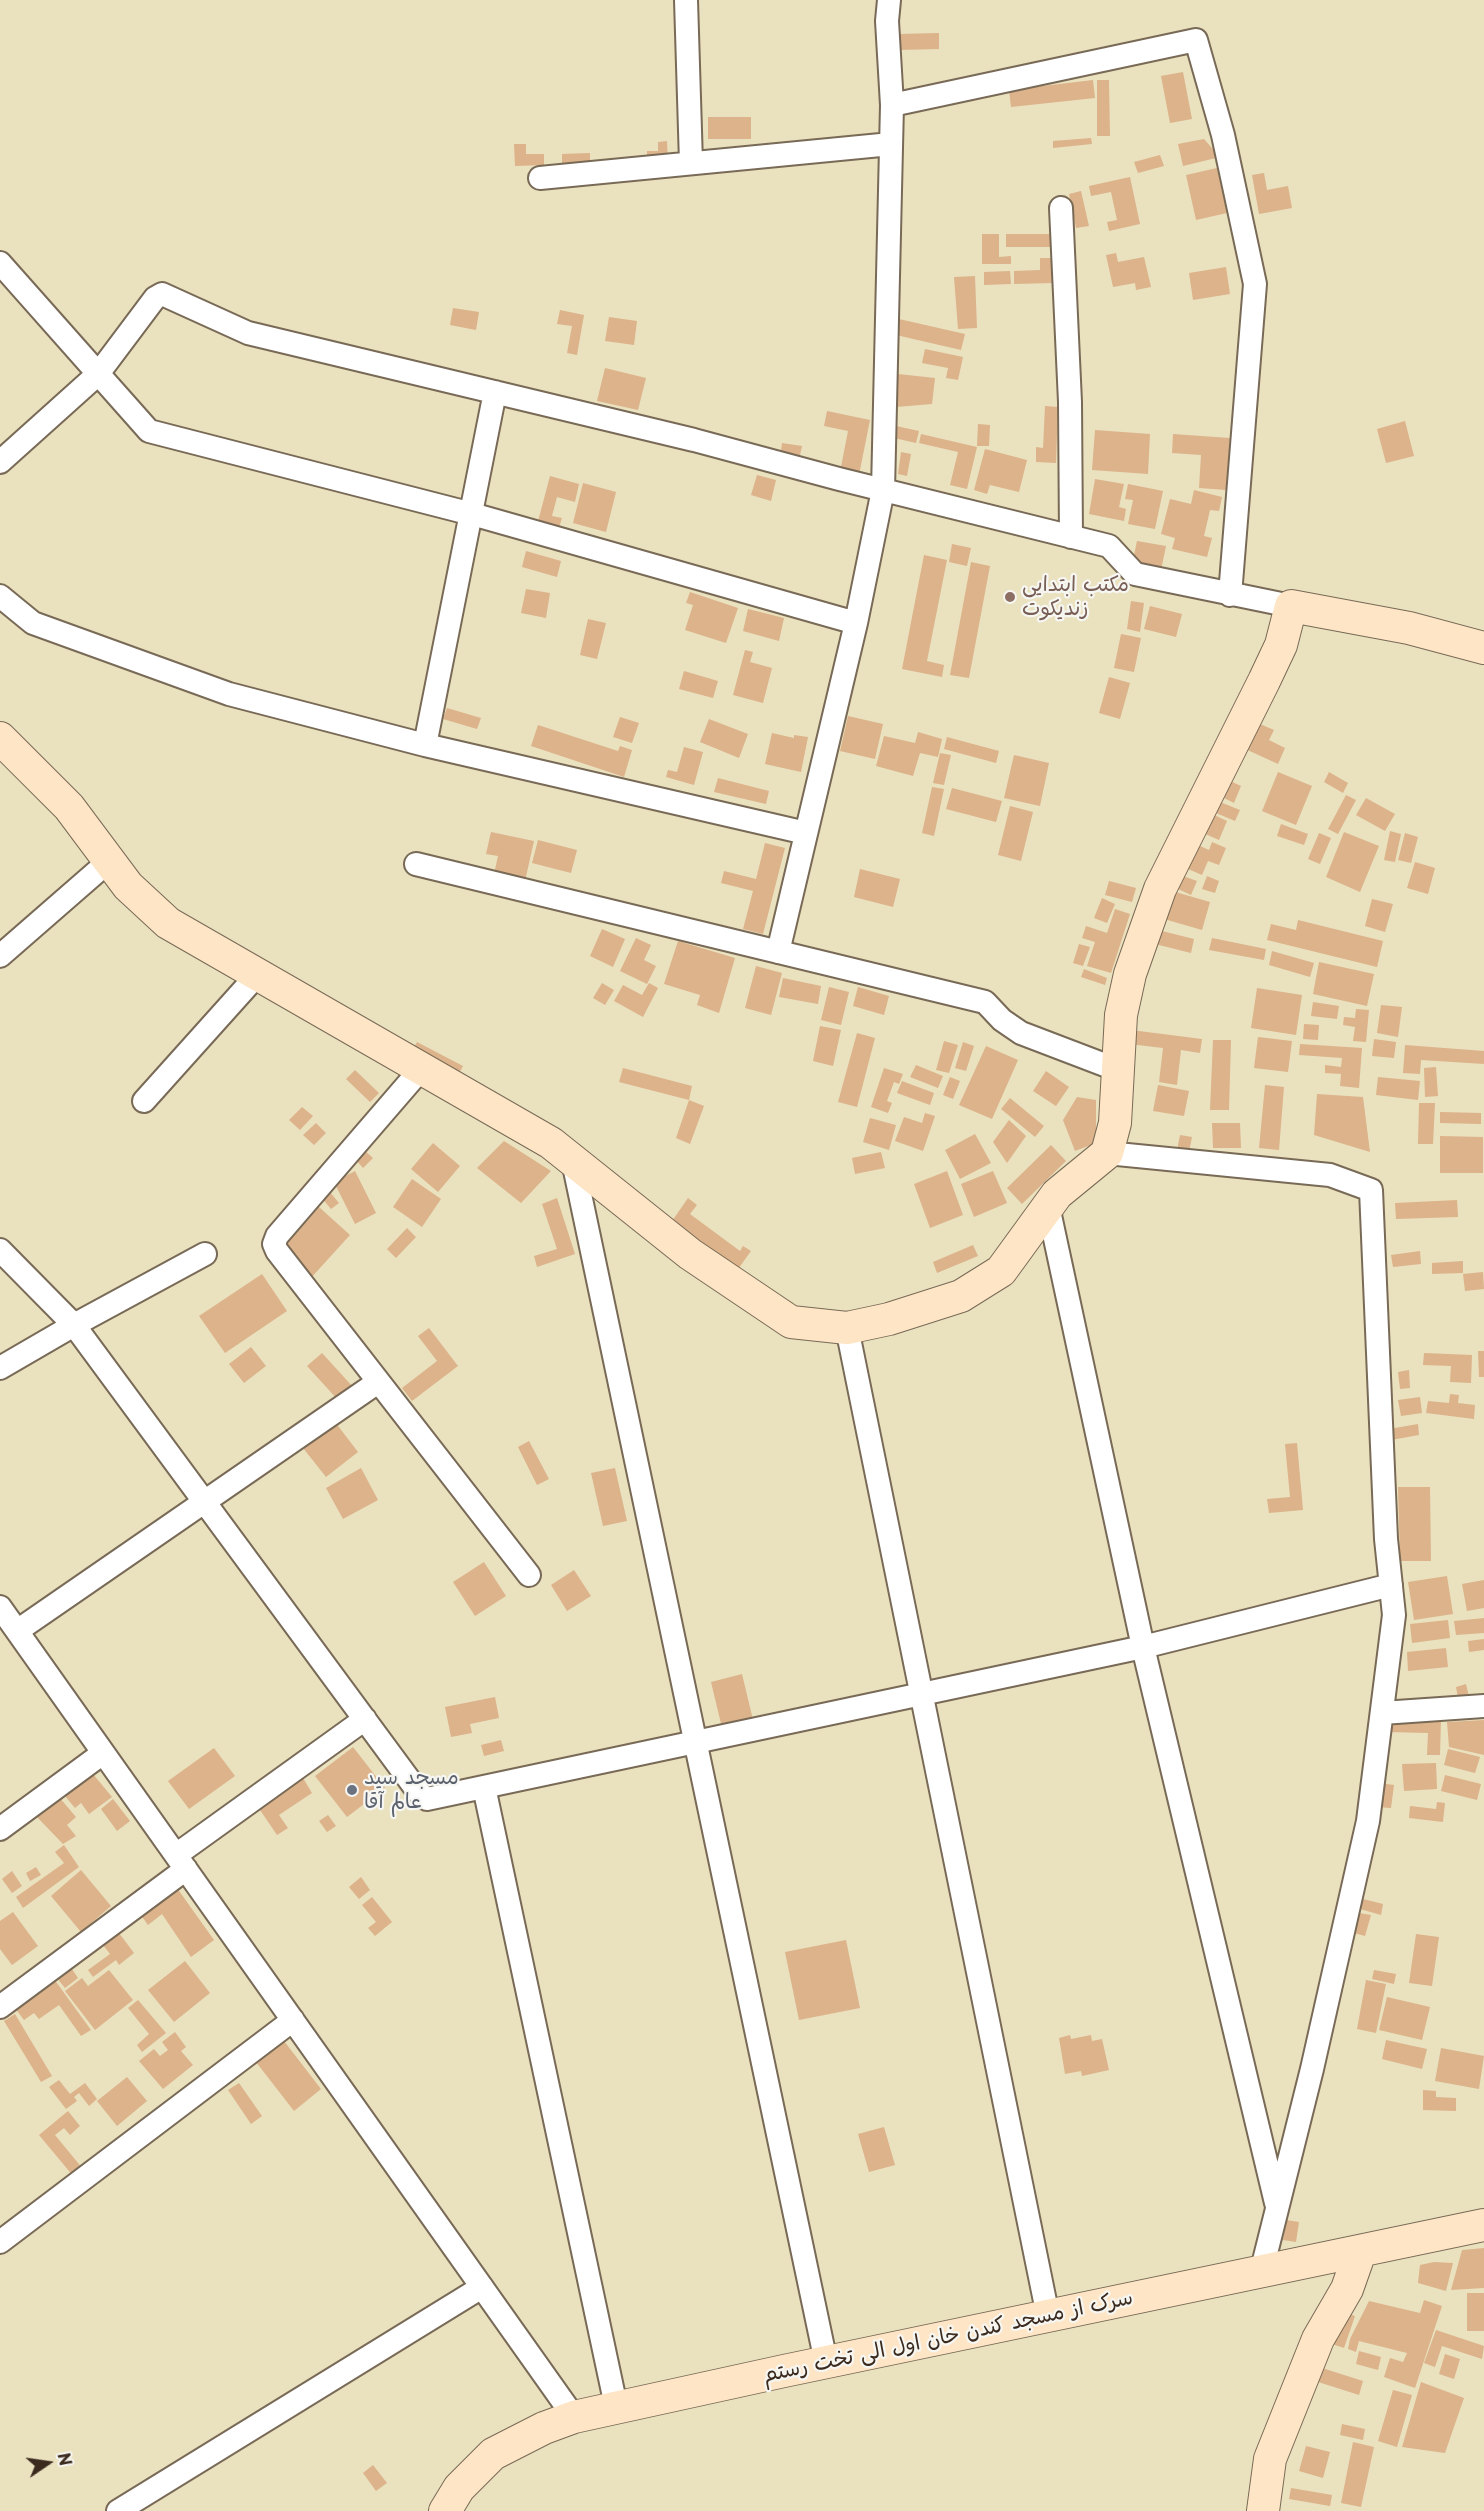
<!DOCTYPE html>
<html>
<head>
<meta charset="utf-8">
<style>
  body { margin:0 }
  #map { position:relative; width:1484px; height:2511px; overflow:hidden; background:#eae1bf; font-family:"Playpen Sans",sans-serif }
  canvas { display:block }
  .north { position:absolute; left:18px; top:2433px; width:60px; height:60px; -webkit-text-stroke:4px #f6f6f2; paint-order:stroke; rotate:77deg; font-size:16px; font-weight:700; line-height:24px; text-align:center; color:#3b2a1e }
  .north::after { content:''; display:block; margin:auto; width:21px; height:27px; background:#3b2a1e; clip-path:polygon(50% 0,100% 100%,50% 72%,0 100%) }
</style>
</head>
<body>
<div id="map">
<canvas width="1484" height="2511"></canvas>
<div class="north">N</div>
</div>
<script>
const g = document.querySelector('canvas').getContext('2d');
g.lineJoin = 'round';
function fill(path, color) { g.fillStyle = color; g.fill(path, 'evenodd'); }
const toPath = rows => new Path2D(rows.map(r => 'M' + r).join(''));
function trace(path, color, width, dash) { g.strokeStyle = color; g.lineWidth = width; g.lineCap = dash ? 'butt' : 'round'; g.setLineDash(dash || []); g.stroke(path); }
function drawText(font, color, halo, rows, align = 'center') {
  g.font = font + ' "Playpen Sans","Playpen Sans Arabic",sans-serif'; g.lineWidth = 4.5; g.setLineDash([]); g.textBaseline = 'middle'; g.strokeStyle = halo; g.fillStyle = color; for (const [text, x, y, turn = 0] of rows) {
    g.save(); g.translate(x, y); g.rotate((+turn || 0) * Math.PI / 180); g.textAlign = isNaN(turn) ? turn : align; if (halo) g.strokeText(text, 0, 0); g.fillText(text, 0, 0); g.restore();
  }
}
fill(toPath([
  [939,33,939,49,898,50,898,34],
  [1183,72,1192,119,1170,123,1161,76],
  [1093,80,1095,98,1011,107,1009,90],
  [1097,80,1109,80,1110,136,1097,136],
  [708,117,751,117,751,139,708,139],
  [1091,138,1092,144,1053,148,1053,141],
  [1204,139,1220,157,1183,166,1178,144],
  [667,141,668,163,647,164,647,151,658,151,658,142],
  [514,144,526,144,526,154,544,154,544,165,515,166],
  [590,153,590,163,562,164,562,154],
  [1160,155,1164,166,1138,173,1134,162],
  [1217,168,1227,213,1196,220,1186,175],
  [1264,173,1267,190,1288,186,1292,208,1259,214,1252,175],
  [1130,177,1140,224,1109,231,1107,222,1117,220,1111,192,1091,196,1089,186],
  [1081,191,1089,226,1076,228,1069,194],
  [982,234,999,234,999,257,1011,256,1011,264,982,264],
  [1006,234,1052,234,1052,247,1006,247],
  [1116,253,1118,262,1144,257,1151,287,1136,290,1135,283,1113,287,1106,255],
  [1040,258,1053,258,1054,283,1014,284,1014,271,1040,270],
  [1226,267,1230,294,1193,300,1189,273],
  [1010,271,1011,284,984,285,984,272],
  [975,276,977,328,958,329,954,277],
  [453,308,479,312,476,330,450,325],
  [560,310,584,315,577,355,567,353,572,326,557,324],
  [609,317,637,321,634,345,605,341],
  [899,319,965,334,961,350,896,335],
  [925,349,963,357,958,380,946,378,948,368,922,363],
  [605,368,646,378,638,410,597,401],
  [898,374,935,378,932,404,896,407],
  [1045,406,1058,407,1056,463,1036,462,1036,447,1043,448],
  [827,411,870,420,859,475,840,472,848,431,824,426],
  [1405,421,1414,456,1386,463,1377,429],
  [978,424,990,425,989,446,977,446],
  [896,426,919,431,916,443,894,438],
  [1095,430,1150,434,1148,474,1092,470],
  [921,434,977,447,967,489,950,485,958,452,919,443],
  [1173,434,1230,438,1226,490,1199,488,1201,455,1172,453],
  [782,443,802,446,799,460,780,457],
  [985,449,1027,460,1019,492,990,485,987,494,974,490],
  [901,452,911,454,907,476,898,474],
  [757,475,776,480,771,501,751,495],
  [550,476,579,484,575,502,557,497,552,516,562,518,558,531,537,525],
  [1095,479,1124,484,1119,507,1126,509,1124,521,1089,514],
  [583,483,616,492,606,532,573,523],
  [1128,484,1163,491,1155,529,1128,524,1133,500,1125,499],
  [1194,490,1222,497,1219,511,1210,510,1204,536,1212,538,1207,557,1172,549,1175,538,1161,534,1170,499,1191,504],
  [1137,541,1166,546,1161,570,1132,565],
  [952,544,971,548,967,566,949,562],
  [526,551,561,561,557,577,522,567],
  [924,555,947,560,927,661,944,665,942,677,902,669],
  [971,562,990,566,969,678,950,675],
  [526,589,550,593,546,618,521,613],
  [690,592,738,608,726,643,685,630,693,605,686,603],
  [1131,601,1144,603,1140,632,1127,629],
  [1150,606,1182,614,1176,637,1144,629],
  [748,609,784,618,779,641,743,631],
  [588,619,606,623,597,659,580,655],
  [1121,634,1141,638,1134,672,1114,668],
  [745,650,753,652,750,662,772,668,763,703,733,695],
  [684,671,718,681,713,698,679,689],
  [1109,677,1130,683,1120,719,1099,713],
  [447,708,481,718,477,729,443,719],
  [848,716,883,724,875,759,840,751],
  [620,717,639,723,632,743,613,737],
  [709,719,748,734,739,758,700,742],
  [1253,721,1274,730,1269,740,1285,748,1278,764,1241,747],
  [538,725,618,751,620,746,632,750,624,777,531,746],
  [918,732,942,739,938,757,920,753,913,776,876,766,884,736,915,743],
  [772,733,794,738,794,735,808,737,801,772,765,764],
  [947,737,999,751,996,763,944,749],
  [684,747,703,752,694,785,666,777,668,770,677,772],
  [940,753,951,755,944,785,933,783],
  [1014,755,1049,763,1040,806,1004,798],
  [1278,772,1312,786,1296,825,1262,811],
  [1329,772,1348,783,1343,793,1324,782],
  [718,778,769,791,766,804,714,792],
  [1226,779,1241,786,1234,803,1218,795],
  [932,787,944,789,934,836,922,833],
  [952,788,1002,801,996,822,946,809],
  [1346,795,1356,800,1338,834,1328,829],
  [1366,798,1395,814,1385,831,1356,815],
  [1220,802,1240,810,1235,821,1216,813],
  [1010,806,1033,812,1021,861,998,855],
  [1212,814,1227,821,1219,840,1203,833],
  [1281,824,1308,834,1304,845,1277,836],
  [1390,831,1401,834,1395,862,1384,860],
  [491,832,534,841,525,881,494,874,498,856,486,854],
  [1344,832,1379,846,1360,892,1326,877],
  [1319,833,1331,838,1320,864,1308,859],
  [1405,833,1418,837,1411,863,1398,860],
  [538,840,577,850,571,873,532,863],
  [1212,842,1226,848,1219,865,1208,861,1202,875,1188,869,1198,845,1209,850],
  [765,843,785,848,763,934,743,929,753,891,721,883,724,871,756,879],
  [1415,862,1435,868,1428,894,1407,888],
  [860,869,900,879,893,907,854,897],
  [1183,876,1197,881,1191,895,1178,889],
  [1207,876,1219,881,1215,893,1202,889],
  [1109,881,1136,888,1132,902,1105,895],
  [1172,891,1210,902,1202,930,1164,919],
  [1102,898,1115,904,1107,923,1094,918],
  [1372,899,1393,904,1385,932,1365,926],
  [1115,909,1130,914,1111,973,1087,966,1095,942,1082,938,1086,926,1107,933],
  [1298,920,1383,941,1377,967,1267,940,1271,924,1296,930],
  [602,929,625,939,613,967,590,956],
  [1154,929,1194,939,1191,953,1151,943],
  [636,938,651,945,644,960,656,966,647,984,620,971],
  [1212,938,1266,949,1264,960,1209,950],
  [678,941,735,958,719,1013,697,1005,700,995,664,984],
  [1079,944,1090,947,1083,966,1073,963],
  [1272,951,1314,963,1310,977,1269,965],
  [1319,962,1374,974,1367,1006,1313,994],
  [756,966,782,973,771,1015,745,1008],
  [1084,969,1107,978,1105,985,1081,977],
  [783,978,821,986,818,1004,779,997],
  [602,983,614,990,605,1005,593,998],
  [649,983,658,988,643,1017,614,1001,623,985,642,995],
  [829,987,849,992,841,1025,821,1020],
  [858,987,889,996,884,1015,853,1006],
  [1257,988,1302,995,1296,1035,1251,1028],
  [1313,1002,1339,1006,1337,1019,1311,1016],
  [1381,1005,1402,1007,1398,1037,1377,1033],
  [1356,1009,1369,1010,1366,1042,1353,1041,1355,1027,1343,1025,1344,1017,1355,1018],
  [1304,1024,1319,1025,1318,1040,1303,1039],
  [820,1026,841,1030,833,1066,813,1061],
  [1131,1030,1202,1039,1200,1053,1181,1050,1177,1085,1159,1082,1163,1048,1129,1044],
  [857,1033,875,1038,857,1107,838,1102],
  [1258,1037,1292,1041,1288,1072,1254,1068],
  [1374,1039,1396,1042,1394,1058,1372,1056],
  [1213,1040,1231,1040,1229,1110,1210,1110],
  [944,1041,958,1045,949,1073,936,1070],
  [417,1042,463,1066,458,1075,412,1051],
  [963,1042,974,1046,966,1071,955,1068],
  [1300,1044,1362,1048,1359,1088,1340,1086,1341,1074,1325,1073,1325,1065,1341,1067,1342,1058,1299,1055],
  [1405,1045,1484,1051,1484,1064,1421,1060,1420,1074,1403,1073],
  [986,1046,1018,1060,992,1119,959,1105],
  [916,1065,943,1076,938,1088,910,1077],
  [1436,1067,1438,1096,1425,1097,1424,1068],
  [623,1068,692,1086,689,1100,619,1082],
  [884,1068,903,1074,899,1084,894,1082,887,1101,892,1103,888,1113,871,1107],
  [355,1070,379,1093,370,1102,346,1079],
  [1046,1071,1069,1087,1056,1106,1033,1091],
  [950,1077,960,1081,953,1099,943,1095],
  [1378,1077,1420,1081,1418,1100,1376,1095],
  [902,1081,934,1093,930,1105,897,1093],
  [1158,1085,1189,1091,1184,1116,1153,1111],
  [1265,1085,1284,1087,1279,1150,1259,1148],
  [1317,1094,1363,1097,1370,1152,1314,1135],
  [1077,1097,1096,1100,1096,1143,1075,1151,1063,1120],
  [1010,1098,1044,1126,1035,1137,1001,1109],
  [689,1100,704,1106,690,1144,676,1138],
  [1419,1103,1435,1103,1433,1144,1418,1144],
  [302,1107,313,1116,300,1130,289,1120],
  [1440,1112,1481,1113,1481,1124,1440,1123],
  [925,1113,935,1116,923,1151,895,1141,904,1117,922,1123],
  [870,1118,896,1125,889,1150,863,1142],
  [1009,1120,1026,1136,1007,1163,993,1142],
  [316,1123,326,1133,314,1145,303,1135],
  [1212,1123,1240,1123,1241,1148,1213,1148],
  [975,1134,991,1163,960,1179,945,1150],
  [1180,1135,1192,1137,1188,1157,1176,1155],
  [1440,1136,1483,1137,1483,1173,1440,1173],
  [504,1141,551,1171,521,1203,477,1168],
  [433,1143,460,1166,438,1192,411,1169],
  [1051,1145,1066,1161,1022,1204,1007,1188],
  [365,1151,373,1158,363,1168,356,1160],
  [881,1152,885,1168,855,1174,852,1158],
  [355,1171,376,1213,355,1224,334,1182],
  [947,1171,963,1215,930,1228,914,1184],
  [993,1171,1007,1203,974,1217,961,1184],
  [412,1179,441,1199,422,1227,393,1207],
  [329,1191,339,1203,331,1209,321,1197],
  [557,1198,575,1254,537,1267,534,1256,557,1249,542,1204],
  [688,1198,697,1205,690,1214,740,1251,743,1246,751,1251,736,1272,670,1224],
  [1457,1200,1458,1217,1396,1219,1395,1203],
  [319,1207,350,1235,310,1279,279,1252],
  [407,1228,416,1237,396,1258,387,1249],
  [973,1245,978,1256,937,1273,933,1262],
  [1420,1251,1421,1264,1393,1267,1391,1255],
  [1463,1261,1463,1273,1432,1274,1432,1263],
  [1483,1272,1484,1289,1465,1291,1463,1274],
  [262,1274,287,1311,225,1353,199,1316],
  [429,1328,458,1366,412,1401,402,1388,437,1361,418,1336],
  [251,1347,266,1366,244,1383,229,1364],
  [1478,1351,1484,1351,1484,1377,1479,1377],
  [322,1353,353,1387,338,1400,307,1366],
  [1424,1353,1472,1355,1471,1383,1450,1382,1451,1366,1423,1365],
  [1409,1370,1410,1388,1400,1389,1398,1372],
  [1450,1394,1459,1395,1458,1403,1475,1405,1474,1419,1426,1413,1428,1401,1449,1403],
  [1420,1397,1422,1413,1401,1416,1398,1400],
  [335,1422,358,1452,326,1477,303,1448],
  [1418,1424,1419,1435,1391,1440,1389,1429],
  [529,1441,549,1479,537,1485,518,1447],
  [1297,1443,1303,1510,1269,1513,1267,1499,1290,1497,1285,1444],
  [361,1468,378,1500,343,1519,326,1488],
  [615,1468,627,1521,603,1526,591,1473],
  [1398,1487,1430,1487,1431,1561,1400,1561],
  [484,1562,506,1596,475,1616,453,1582],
  [574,1570,591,1596,567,1611,551,1585],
  [1447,1576,1453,1614,1414,1620,1408,1582],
  [1484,1580,1484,1608,1467,1611,1462,1584],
  [1484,1618,1484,1633,1456,1635,1454,1621],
  [1448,1620,1450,1638,1412,1643,1410,1624],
  [1484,1639,1484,1650,1469,1652,1468,1641],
  [1446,1648,1448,1667,1408,1671,1407,1652],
  [742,1674,754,1724,723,1732,711,1682],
  [1466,1684,1470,1701,1459,1703,1456,1687],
  [495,1697,499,1718,470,1724,472,1733,451,1737,445,1707],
  [1387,1719,1441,1720,1440,1755,1427,1755,1428,1733,1387,1732],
  [1484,1720,1484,1755,1449,1747,1447,1722],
  [501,1740,504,1751,484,1756,481,1745],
  [353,1747,385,1788,347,1817,315,1776],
  [214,1748,235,1776,189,1809,168,1781],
  [1448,1749,1480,1757,1475,1773,1444,1765],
  [1436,1763,1437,1789,1404,1791,1402,1764],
  [93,1774,112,1797,89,1814,81,1803,75,1808,65,1796],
  [1445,1775,1481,1784,1477,1800,1441,1791],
  [303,1778,312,1793,279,1815,288,1828,277,1835,258,1807],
  [1380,1783,1394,1785,1391,1808,1377,1807],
  [59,1797,76,1817,67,1825,76,1836,63,1844,36,1816],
  [113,1799,130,1821,117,1831,101,1809],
  [1437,1802,1445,1803,1443,1822,1409,1818,1410,1806,1436,1809],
  [328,1815,336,1826,327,1832,319,1821],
  [64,1845,79,1867,23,1908,16,1897,64,1863,55,1852],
  [36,1867,41,1875,30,1881,26,1873],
  [81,1870,111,1906,81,1932,51,1896],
  [12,1871,22,1886,12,1893,2,1879],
  [361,1877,370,1890,359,1899,349,1887],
  [177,1888,214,1940,191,1957,162,1914,148,1925,140,1914],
  [372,1897,392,1922,375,1936,368,1928,376,1922,362,1905],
  [1363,1899,1383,1904,1381,1915,1360,1909],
  [13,1912,38,1946,12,1965,0,1949,0,1921],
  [1359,1913,1371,1915,1365,1936,1354,1933],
  [119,1933,134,1953,119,1965,116,1960,93,1977,88,1970,110,1954,103,1945],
  [1416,1934,1439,1937,1432,1986,1409,1983],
  [846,1940,860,2008,799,2020,785,1952],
  [185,1961,210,1993,174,2022,148,1990],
  [70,1966,78,1978,65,1988,56,1977],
  [109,1970,133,2000,95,2030,65,1991,82,1978,88,1986],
  [1374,1970,1396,1974,1394,1984,1372,1979],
  [54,1979,91,2030,81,2036,59,2005,39,2019,34,2013,24,2020,15,2008],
  [1366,1980,1386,1984,1376,2033,1357,2029],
  [1387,1997,1430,2007,1422,2040,1379,2030],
  [138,2000,166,2033,142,2052,137,2045,149,2034,128,2008],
  [15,2014,52,2076,41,2082,4,2021],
  [175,2032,186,2047,181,2051,193,2065,163,2089,139,2061,154,2049,160,2056,168,2050,162,2042],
  [1070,2035,1071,2039,1091,2035,1092,2041,1102,2039,1109,2070,1082,2076,1081,2071,1065,2074,1059,2038],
  [1386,2040,1427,2049,1422,2069,1382,2059],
  [284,2041,321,2089,294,2111,256,2062],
  [1441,2048,1484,2056,1479,2089,1435,2081],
  [127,2077,147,2101,117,2126,97,2101],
  [59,2080,70,2094,85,2083,97,2099,89,2106,79,2093,74,2097,77,2101,66,2109,49,2087],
  [239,2083,262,2116,251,2124,228,2090],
  [1423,2090,1436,2091,1436,2097,1456,2098,1456,2111,1423,2110],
  [68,2111,80,2126,70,2135,64,2128,55,2135,83,2169,74,2177,39,2135],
  [884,2127,895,2165,869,2172,858,2134],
  [1286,2220,1299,2222,1296,2242,1283,2240],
  [1484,2248,1484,2288,1451,2290,1462,2250],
  [1434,2262,1453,2263,1446,2291,1418,2283,1420,2265],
  [1467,2293,1484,2293,1484,2331,1467,2331],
  [1424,2300,1442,2306,1415,2388,1384,2377,1390,2358,1403,2362,1407,2353,1359,2341,1356,2352,1348,2349,1350,2339,1369,2301,1420,2313],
  [1344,2312,1355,2316,1344,2348,1332,2344],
  [1436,2330,1484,2346,1482,2359,1442,2346,1435,2367,1424,2363],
  [1359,2351,1381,2357,1378,2370,1356,2364],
  [1445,2354,1460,2359,1454,2379,1439,2374],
  [1319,2367,1363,2381,1359,2395,1315,2381],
  [1421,2382,1464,2398,1445,2453,1402,2447],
  [1393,2390,1412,2395,1397,2447,1378,2441],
  [1342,2424,1365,2429,1363,2440,1340,2435],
  [1353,2442,1374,2447,1361,2507,1341,2503],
  [1306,2446,1330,2452,1323,2478,1299,2471],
  [373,2465,387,2483,376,2491,363,2473],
  [1291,2488,1332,2495,1330,2506,1289,2499]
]), '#dcb38a');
const street = toPath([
  [686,0,691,163],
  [892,105,1196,40,1223,135,1255,284,1230,595],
  [540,178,891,144],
  [1061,208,1070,402,1071,537],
  [0,263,149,431,472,514,856,623],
  [0,462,98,374,155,298,162,294,248,333,694,440,839,479,1109,546,1135,574,1291,606],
  [0,596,33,623,229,694,425,745,806,833],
  [425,745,495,392],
  [416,864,985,1002,1002,1020,1021,1033,1118,1070],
  [778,952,856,623,883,490,892,105,887,21,889,0],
  [0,956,109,861],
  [421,1069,277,1236,274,1244,277,1251,529,1575],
  [144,1101,258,974],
  [1107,1153,1330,1175,1371,1190,1386,1539,1394,1615,1368,1821,1312,2069,1261,2273],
  [573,1161,826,2362],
  [1048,1206,1143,1647,1276,2203],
  [0,1250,74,1325,419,1793,427,1799,1143,1647,1391,1585],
  [847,1328,1048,2316],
  [0,1368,74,1325,205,1254],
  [0,1607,574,2417],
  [17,1631,378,1382],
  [1382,1713,1484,1706],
  [484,1787,616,2406],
  [0,1829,103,1753],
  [176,1855,365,1719],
  [0,2007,186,1869],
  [0,2242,293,2020],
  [118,2511,482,2287]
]);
const secondary = toPath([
  [0,738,69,807,128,886,168,923,551,1143,690,1254,791,1322,847,1328,889,1319,961,1296,1001,1271,1057,1194,1107,1153,1115,1123,1121,1015,1130,974,1160,889,1264,681,1281,645,1291,606,1409,628,1484,648],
  [445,2511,459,2488,493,2454,544,2428,574,2417,784,2371,1484,2225],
  [1263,2511,1270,2459,1318,2339,1347,2289,1360,2252]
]);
trace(street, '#786a56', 26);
trace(secondary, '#786a56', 34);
trace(street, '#fff', 22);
trace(secondary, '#fee5c5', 32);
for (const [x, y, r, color] of [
  [1010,597,6,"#8d6e63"],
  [352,1790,6,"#6b7280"]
]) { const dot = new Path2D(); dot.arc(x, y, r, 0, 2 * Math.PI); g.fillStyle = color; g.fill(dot); trace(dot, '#f6f6f2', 2); }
drawText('21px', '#785e54', '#f6f6f2', [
  ["مکتب ابتدایی",1022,585],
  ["زندیکوت",1022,609]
], 'left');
drawText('21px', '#5b616d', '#f6f6f2', [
  ["مسجد سید",364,1778],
  ["عالم آقا",364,1802]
], 'left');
drawText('21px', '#3b2a1e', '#f6f6f2', [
  ["سرک از مسجد کندن خان اول الی تخت رستم",948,2337,-12]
]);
</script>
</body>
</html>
